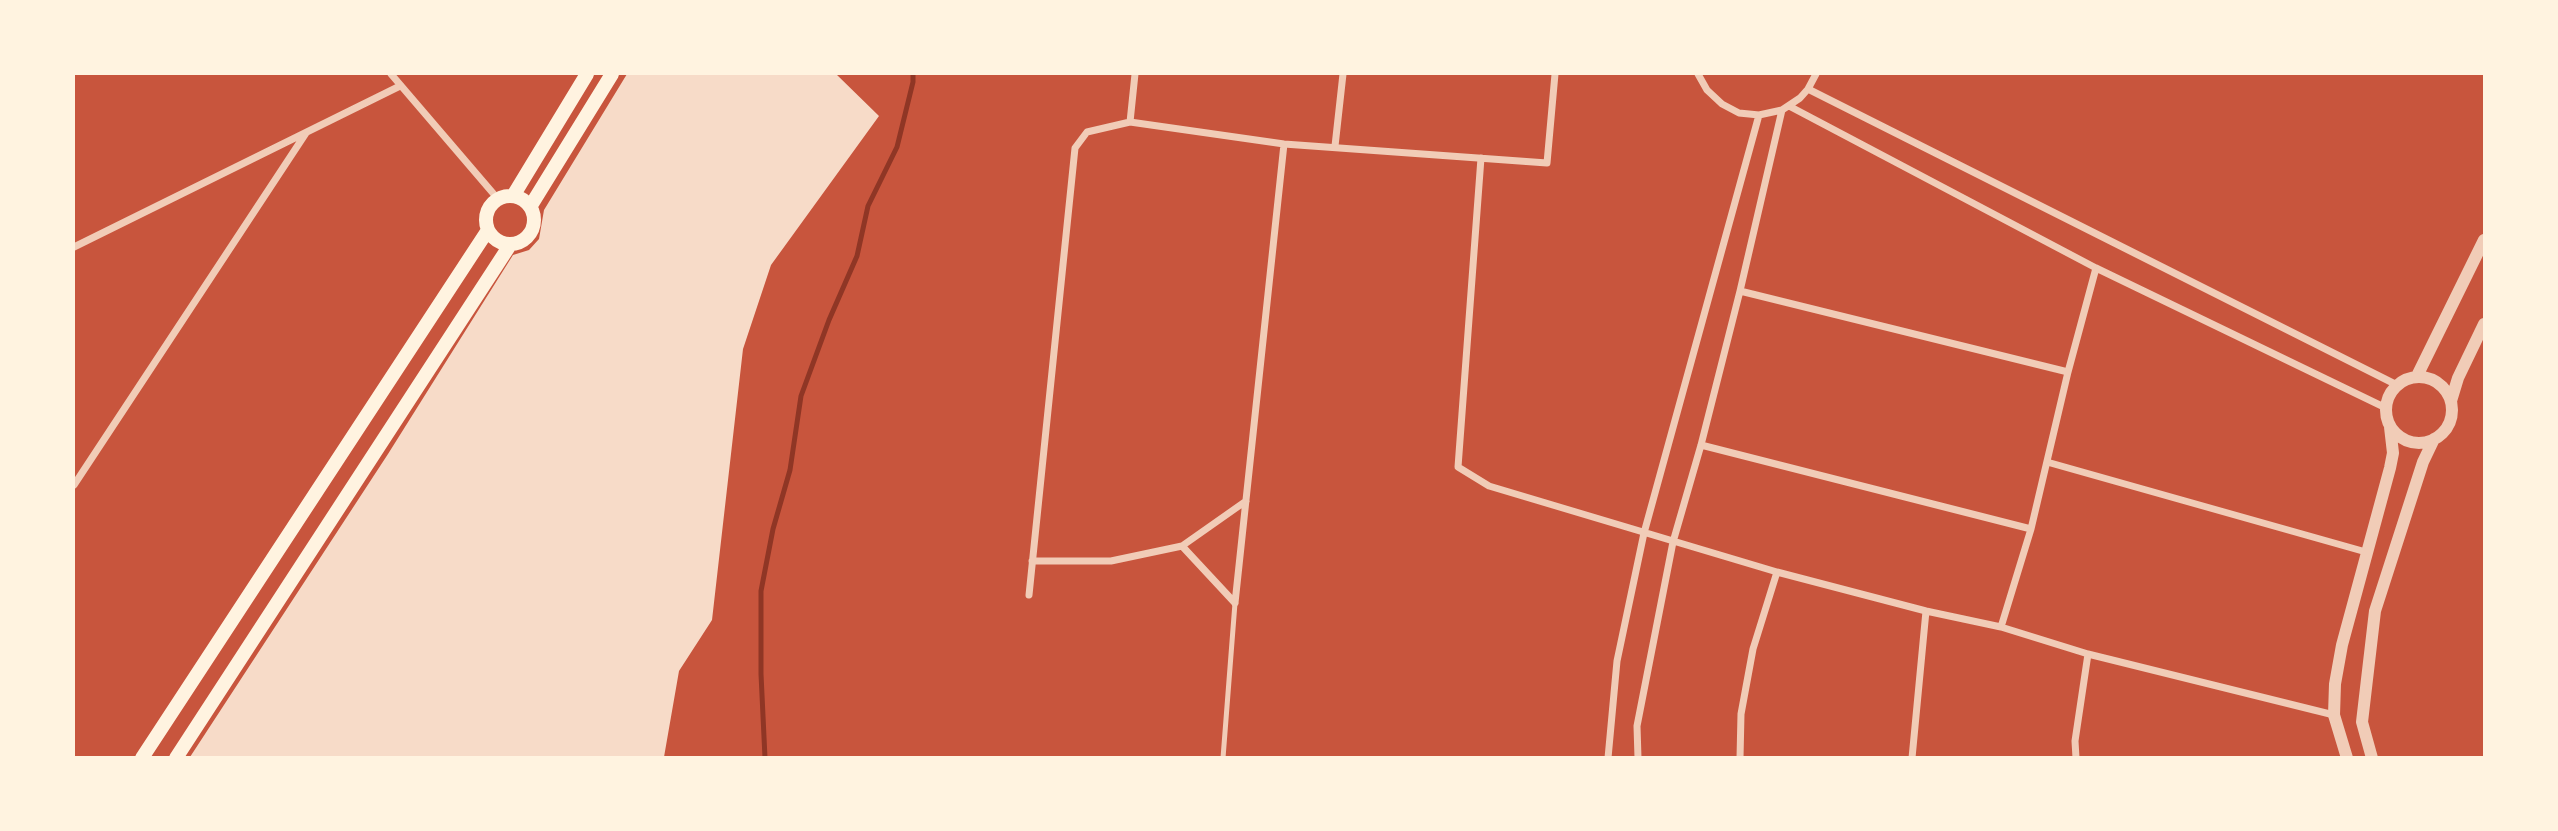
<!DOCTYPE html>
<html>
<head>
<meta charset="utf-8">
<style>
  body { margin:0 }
  #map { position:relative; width:2558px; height:831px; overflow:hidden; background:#c8553d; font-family:Ubuntu,sans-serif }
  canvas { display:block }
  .frame { position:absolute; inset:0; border:75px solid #fff3e0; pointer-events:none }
</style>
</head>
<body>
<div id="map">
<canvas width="2558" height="831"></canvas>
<div class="frame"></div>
</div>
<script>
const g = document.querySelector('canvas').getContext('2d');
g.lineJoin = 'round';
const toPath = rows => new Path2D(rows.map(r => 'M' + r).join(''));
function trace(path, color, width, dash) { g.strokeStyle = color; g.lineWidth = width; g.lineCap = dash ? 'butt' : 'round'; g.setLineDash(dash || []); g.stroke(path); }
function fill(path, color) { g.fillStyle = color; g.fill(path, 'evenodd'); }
trace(toPath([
  [765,758,761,674,761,591,773,529,790,470,801,396,829,320,857,256,868,206,897,147,913,82,913,74]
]), '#8f3625', 5);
fill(toPath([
  [627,74,836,74,879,116,771,265,743,349,712,620,679,671,664,757,190,757,388,454,513,255,529,250,539,239,544,210]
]), '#f7dbc8');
trace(toPath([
  [1223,758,1235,603]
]), '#f1ccb7', 5);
trace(toPath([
  [391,74,498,199],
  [1698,74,1707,90,1722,104,1739,113,1759,115,1782,110,1800,98,1808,89,1816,74],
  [1808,89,2397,385],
  [1789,106,2096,268,2386,408],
  [1130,122,1135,74],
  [1335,146,1343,74],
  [1481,158,1458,467,1489,486,1777,572,1926,611,2001,627,2088,654,2334,715],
  [74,247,400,86],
  [1740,291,2068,372],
  [1701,445,2031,529],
  [2047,462,2366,552],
  [74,485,306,133],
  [1182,546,1235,603],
  [1032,561,1111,561,1182,546,1246,501],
  [1029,595,1075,148,1087,132,1130,122,1284,144,1547,163,1555,74],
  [1235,603,1284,144],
  [2001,627,2031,529,2068,372,2096,268],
  [1608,758,1617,661,1644,533,1759,115],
  [1638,758,1637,726,1673,542,1701,445,1740,291,1782,110],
  [1740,758,1741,714,1753,649,1777,572],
  [1912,758,1926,611],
  [2076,758,2075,741,2088,654]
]), '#f1ccb7', 7);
trace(toPath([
  [2417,376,2484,240],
  '2386 410a33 33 0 1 1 66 0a33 33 0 1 1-66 0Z',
  [2451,401,2458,378,2484,324],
  [2347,758,2334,715,2335,684,2342,645,2390,468,2393,453,2390,427],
  [2372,758,2362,722,2375,611,2423,462,2434,439]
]), '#f1ccb7', 12);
trace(toPath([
  '486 220a24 24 0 1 1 48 0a24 24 0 1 1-48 0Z',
  [513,196,587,74],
  [530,207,612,74],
  [142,758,488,230],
  [176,758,510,245]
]), '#fff3e0', 14);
</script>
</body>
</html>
